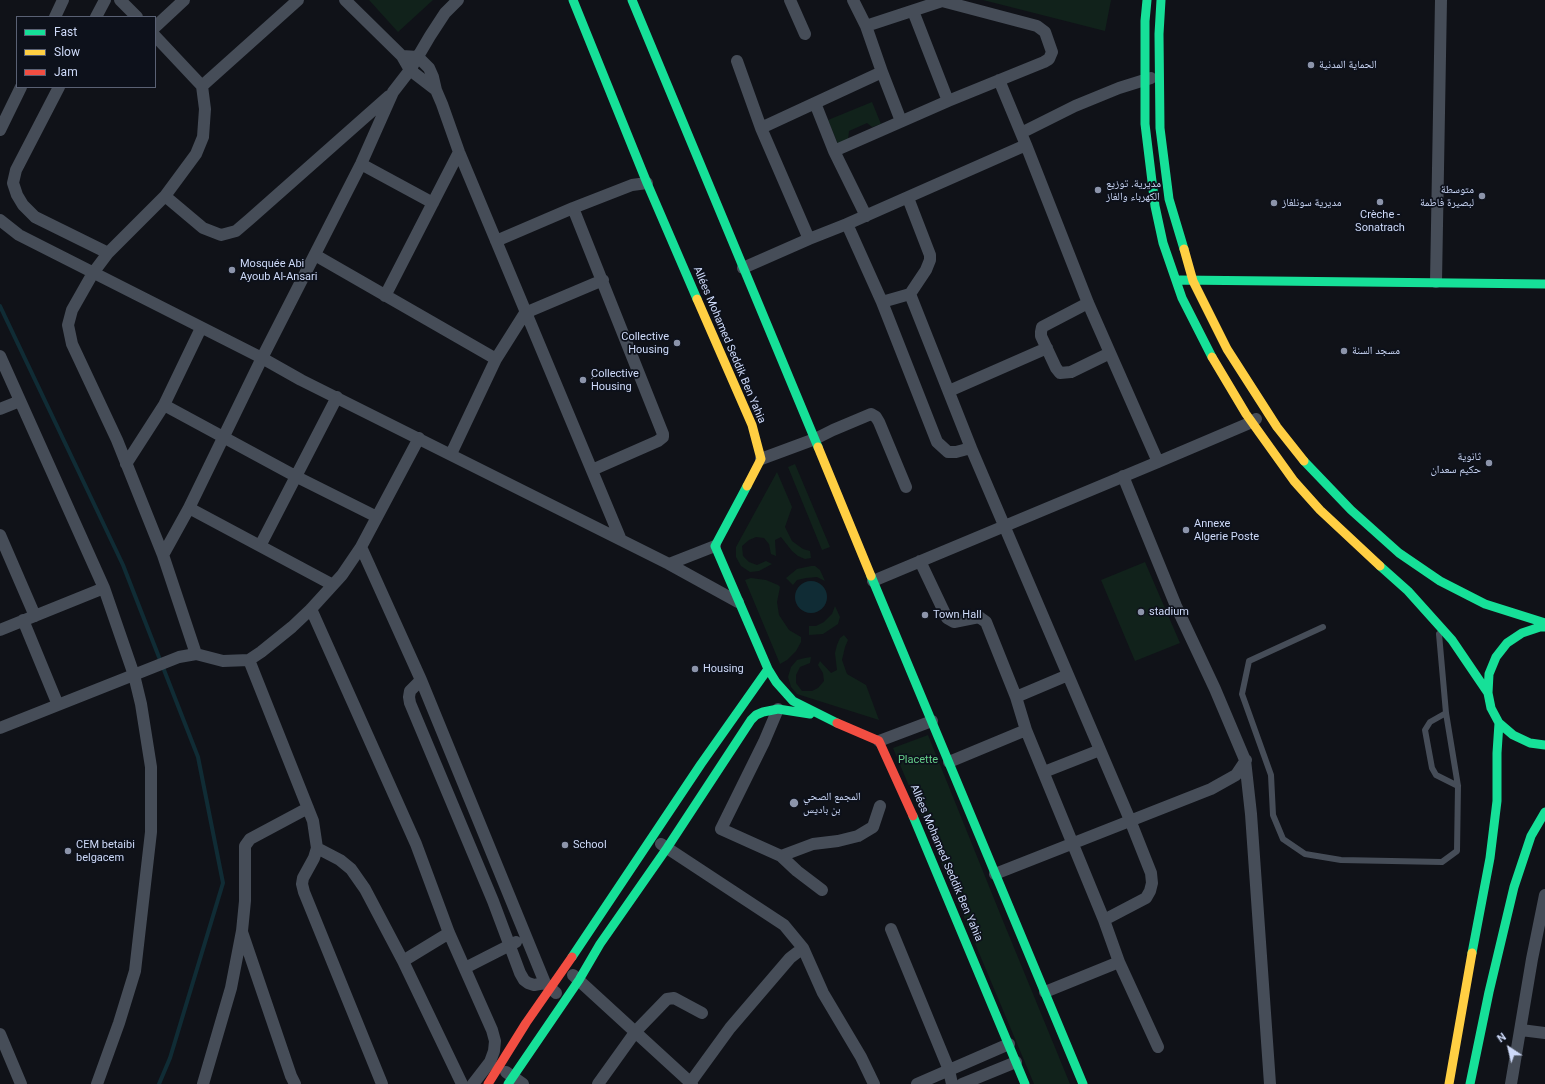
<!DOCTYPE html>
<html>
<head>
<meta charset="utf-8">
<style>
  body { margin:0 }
  #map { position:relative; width:1545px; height:1084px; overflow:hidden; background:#101218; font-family:Roboto,sans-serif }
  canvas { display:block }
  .legend { position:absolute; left:16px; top:16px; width:140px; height:72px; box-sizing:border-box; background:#0d111b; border:1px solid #5a6174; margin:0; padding:5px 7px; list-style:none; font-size:12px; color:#cedaf9 }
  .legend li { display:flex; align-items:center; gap:8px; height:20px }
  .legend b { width:20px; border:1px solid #5a6174 }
  .north { position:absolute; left:1489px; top:1028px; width:40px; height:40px; -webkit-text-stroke:3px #0d111b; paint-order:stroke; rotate:325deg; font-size:11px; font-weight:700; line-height:16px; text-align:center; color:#cedaf9 }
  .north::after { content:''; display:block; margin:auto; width:14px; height:18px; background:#cedaf9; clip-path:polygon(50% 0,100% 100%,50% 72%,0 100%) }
</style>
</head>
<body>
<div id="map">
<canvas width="1545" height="1084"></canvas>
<ul class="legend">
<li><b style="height:5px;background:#16e098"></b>Fast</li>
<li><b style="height:5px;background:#ffcf43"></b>Slow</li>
<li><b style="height:5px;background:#f24e42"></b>Jam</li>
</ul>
<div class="north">N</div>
</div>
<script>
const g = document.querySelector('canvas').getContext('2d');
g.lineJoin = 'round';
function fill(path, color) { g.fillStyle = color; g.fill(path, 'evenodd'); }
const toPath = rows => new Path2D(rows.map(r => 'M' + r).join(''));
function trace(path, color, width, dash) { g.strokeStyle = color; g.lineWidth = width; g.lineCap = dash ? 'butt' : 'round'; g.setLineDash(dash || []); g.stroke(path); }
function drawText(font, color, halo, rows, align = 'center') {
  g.font = font + ' Roboto,"Noto Naskh Arabic",sans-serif'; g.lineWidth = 3.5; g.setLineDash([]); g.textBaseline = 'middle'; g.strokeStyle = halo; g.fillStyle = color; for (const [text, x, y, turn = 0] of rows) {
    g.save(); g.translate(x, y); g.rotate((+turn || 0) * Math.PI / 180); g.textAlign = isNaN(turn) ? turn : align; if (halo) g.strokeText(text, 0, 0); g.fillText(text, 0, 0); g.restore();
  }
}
fill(toPath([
  [369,0,433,0,398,32],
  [983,0,1111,0,1105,31],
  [872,102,881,124,872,127,867,123,849,131,848,140,838,144,828,120],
  [795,464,830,547,822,550,788,467],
  [777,472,792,507,785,527,792,541,803,549,810,551,811,558,805,559,798,556,792,551,781,537,775,540,776,556,771,554,769,544,764,538,756,537,749,540,742,546,743,556,749,562,757,565,766,561,772,564,759,571,750,572,741,566,736,557,736,547],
  [1145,562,1180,643,1135,661,1101,580],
  [811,566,815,566,820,570,825,581,817,577,806,578,797,580,793,585,786,578,797,569],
  [751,578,766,580,778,585,780,587,777,602,779,615,789,630,801,637,801,642,796,651,787,660,780,664,745,580],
  [835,606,840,617,838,624,823,634,809,635,809,626,816,626,824,622,832,614],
  [844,635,848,640,845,647,842,660,847,674,866,685,879,720,797,694,791,687,788,677,791,667,797,660,805,658,811,657,810,663,800,667,796,675,796,683,802,691,812,691,818,688,824,681,823,673,818,665,820,661,831,673,837,670,835,653,837,645,840,638],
  [928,735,1001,916,1070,1084,1034,1084,893,748]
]), '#11221b');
fill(toPath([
  '795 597a16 16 0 1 1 32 0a16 16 0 1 1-32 0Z'
]), '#102c35');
trace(toPath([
  [0,306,123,565,198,757,223,883,170,1058,159,1084]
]), '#102c35', 4);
trace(toPath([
  [1323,627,1249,661,1242,694,1271,775,1273,815,1283,839,1305,854,1341,860,1442,862,1457,851,1458,786,1446,713,1439,634],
  [1446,713,1430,722,1425,730,1432,768,1436,775,1458,786]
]), '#464d58', 6);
trace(toPath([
  [120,0,137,17],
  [345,0,402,56,410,70,436,90],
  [790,0,805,34],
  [853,0,866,26,882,72],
  [913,11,948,101],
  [55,17,63,0],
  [96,17,105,0],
  [155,27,184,0],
  [155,36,202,86],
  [402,56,418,57,429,68,433,77,436,90,442,104,459,152,621,540],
  [737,61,761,128,809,239],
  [59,87,16,170,13,183,17,195,23,205,35,217,108,253],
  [815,103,882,72,901,121],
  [761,128,815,103,834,151,948,101,1044,62,1049,59,1052,52,1045,32,1037,26,942,1,866,26],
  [0,130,21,87],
  [1021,133,1075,106,1119,88,1151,78],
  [1026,145,1088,303,1158,462],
  [834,151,866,216],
  [361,164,433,203],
  [165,196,203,228,221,235,236,231,250,219,389,96],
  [908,198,930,255,930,260,926,270,910,294],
  [573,208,663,434,663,437,658,441,592,470],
  [0,220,19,235,262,358,301,380,669,564,738,602],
  [847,224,882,302,937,442,948,452,956,452,971,448,1130,820,1151,873,1152,883,1150,891,1146,898,1104,920,1119,962,1158,1047],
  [496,241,573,208,632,185,647,183],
  [315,255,496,359],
  [743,268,809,239,847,224,1026,145,999,80],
  [1436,282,1441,0],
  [385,296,459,152],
  [882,302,910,294,971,448],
  [1088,303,1042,327,1041,332,1041,336,1056,368,1060,373,1071,372,1110,353],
  [0,356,104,588,134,675,141,704,151,767,151,832,135,971,119,1023,97,1084],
  [949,391,1047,348],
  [164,405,297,477,377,517],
  [0,409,20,401],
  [451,454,496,359,525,313,603,280],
  [761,459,815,439,833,430,871,414,876,417,879,422,906,487],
  [126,464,164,405,201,328],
  [1123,476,1176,606,1215,689,1245,760,1251,814,1270,1084],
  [0,535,35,616],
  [260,546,337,397],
  [361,547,421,680,545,983,556,993],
  [163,555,189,508],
  [920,561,947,618,954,622,979,617,986,622,1016,697,1026,730,1104,920],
  [669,564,715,546],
  [873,581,1158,462,1252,422,1256,419],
  [333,585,189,508,262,358,361,164,393,92,410,70,430,36,445,13,458,0],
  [311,609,416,844,449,933,492,1030,495,1041,494,1051,490,1062,473,1084],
  [23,620,58,705],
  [0,630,104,588],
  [196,654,163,555,117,440,72,344,68,325,72,310,93,273,108,253,165,196,196,154,203,137,205,109,202,86,298,0],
  [249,660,313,821,317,848,314,858,303,878,302,884,304,892,382,1084],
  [421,680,410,691,409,697,410,703,493,901,520,973,524,980,528,983,534,985,545,983],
  [1016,697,1068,675],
  [778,709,764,742,721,829,781,856,813,844,838,841,858,836,873,827,880,806],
  [0,728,179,657,196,654,223,661,249,660,261,652,292,627,311,609,342,575,361,547,419,438],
  [879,741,932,721],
  [949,762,1026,730],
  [1044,772,1100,750],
  [661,844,784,925,803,948,790,958,730,1028,690,1083],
  [317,848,340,860,351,869,365,889,403,961,462,1084],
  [781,856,797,871,822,890],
  [995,874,1211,789,1236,775,1246,760],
  [891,929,949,1070,952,1084],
  [242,932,291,1076,295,1084],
  [803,948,823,993,861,1057,874,1084],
  [403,961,449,933],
  [465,968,516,942],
  [573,975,692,1084],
  [1045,992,1119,962],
  [1521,1030,1545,1033],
  [0,1034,21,1084],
  [506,1072,523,1084],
  [203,1084,231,988,242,931,245,901,245,846,250,839,308,808],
  [598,1084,636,1031,667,999,674,998,702,1013],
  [917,1084,1009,1044],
  [962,1084,1016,1062],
  [1511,1084,1532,959,1545,895]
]), '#464d58', 12);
trace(toPath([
  [573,0,647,183,697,299],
  [632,0,818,447],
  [1147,0,1145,21,1145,124,1155,206,1163,243,1182,298,1212,357],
  [1161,0,1159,34,1160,128,1169,199,1184,249],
  [1180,280,1545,284],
  [1304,461,1351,510,1399,553,1440,581,1485,604,1545,623],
  [747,486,715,546,768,669,776,682,793,701,837,723],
  [1380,566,1408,591,1452,640,1488,693],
  [871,576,1083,1084],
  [1545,627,1540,627,1522,633,1507,643,1496,657,1489,674,1488,693,1491,708,1499,723,1513,735,1530,743,1545,745],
  [913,816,1025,1084],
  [1472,953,1490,858,1497,801,1497,753,1499,723],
  [572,957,701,764,768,669],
  [508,1084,579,980,600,944,667,848,751,720,756,715,763,712,778,709,810,714],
  [1470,1084,1489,992,1514,887,1531,836,1545,812]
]), '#16e098', 9);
trace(toPath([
  [1184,249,1193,281,1227,349,1277,427,1304,461],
  [697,299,752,425,761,459,747,486],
  [1212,357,1246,414,1294,481,1320,510,1380,566],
  [818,447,871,576],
  [1449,1084,1472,953]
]), '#ffcf43', 9);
trace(toPath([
  [837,723,879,741,913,816],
  [488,1084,526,1023,572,957]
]), '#f24e42', 9);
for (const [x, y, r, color] of [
  [1311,65,4,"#8c94aa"],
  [1098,190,4,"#8c94aa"],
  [1482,196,4,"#8c94aa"],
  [1380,202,4,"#8c94aa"],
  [1274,203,4,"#8c94aa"],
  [232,270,4,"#8c94aa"],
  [677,343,4,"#8c94aa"],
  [1344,351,4,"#8c94aa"],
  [583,380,4,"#8c94aa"],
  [1489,463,4,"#8c94aa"],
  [1186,530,4,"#8c94aa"],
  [1141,612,4,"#8c94aa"],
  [925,615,4,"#8c94aa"],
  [695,669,4,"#8c94aa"],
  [794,803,5,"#8c94aa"],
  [565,845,4,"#8c94aa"],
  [68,851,4,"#8c94aa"]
]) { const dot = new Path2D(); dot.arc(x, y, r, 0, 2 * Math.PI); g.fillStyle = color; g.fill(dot); trace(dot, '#0d111b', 1.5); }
drawText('11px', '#cedaf9', '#0d111b', [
  ["الحماية المدنية",1319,65],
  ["مديرية. توزيع",1106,184],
  ["الكهرباء والغاز",1106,197],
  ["متوسطة",1474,190,"right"],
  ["لبصيرة فاطمة",1474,203,"right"],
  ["مديرية سونلغاز",1282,203],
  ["Crèche -",1380,215,"center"],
  ["Sonatrach",1380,228,"center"],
  ["Mosquée Abi",240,264],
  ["Ayoub Al-Ansari",240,277],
  ["Collective",669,337,"right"],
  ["Housing",669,350,"right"],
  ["مسجد السنة",1352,351],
  ["ِCollective",591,374],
  ["Housing",591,387],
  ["ثانوية",1481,457,"right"],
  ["حكيم سعدان",1481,470,"right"],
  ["Annexe",1194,524],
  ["Algerie Poste",1194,537],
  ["stadium",1149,612],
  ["Town Hall",933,615],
  ["Housing",703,669],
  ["المجمع الصحي",803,797],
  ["بن باديس",803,810],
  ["CEM betaibi",76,845],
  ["belgacem",76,858],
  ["School",573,845]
], 'left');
drawText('11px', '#cedaf9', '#0d111b', [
  ["Allées Mohamed Seddik Ben Yahia",729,345,67],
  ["Allées Mohamed Seddik Ben Yahia",946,863,67]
]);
drawText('11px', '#64cf89', '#0d111b', [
  ["Placette",918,760]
]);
</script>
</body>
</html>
